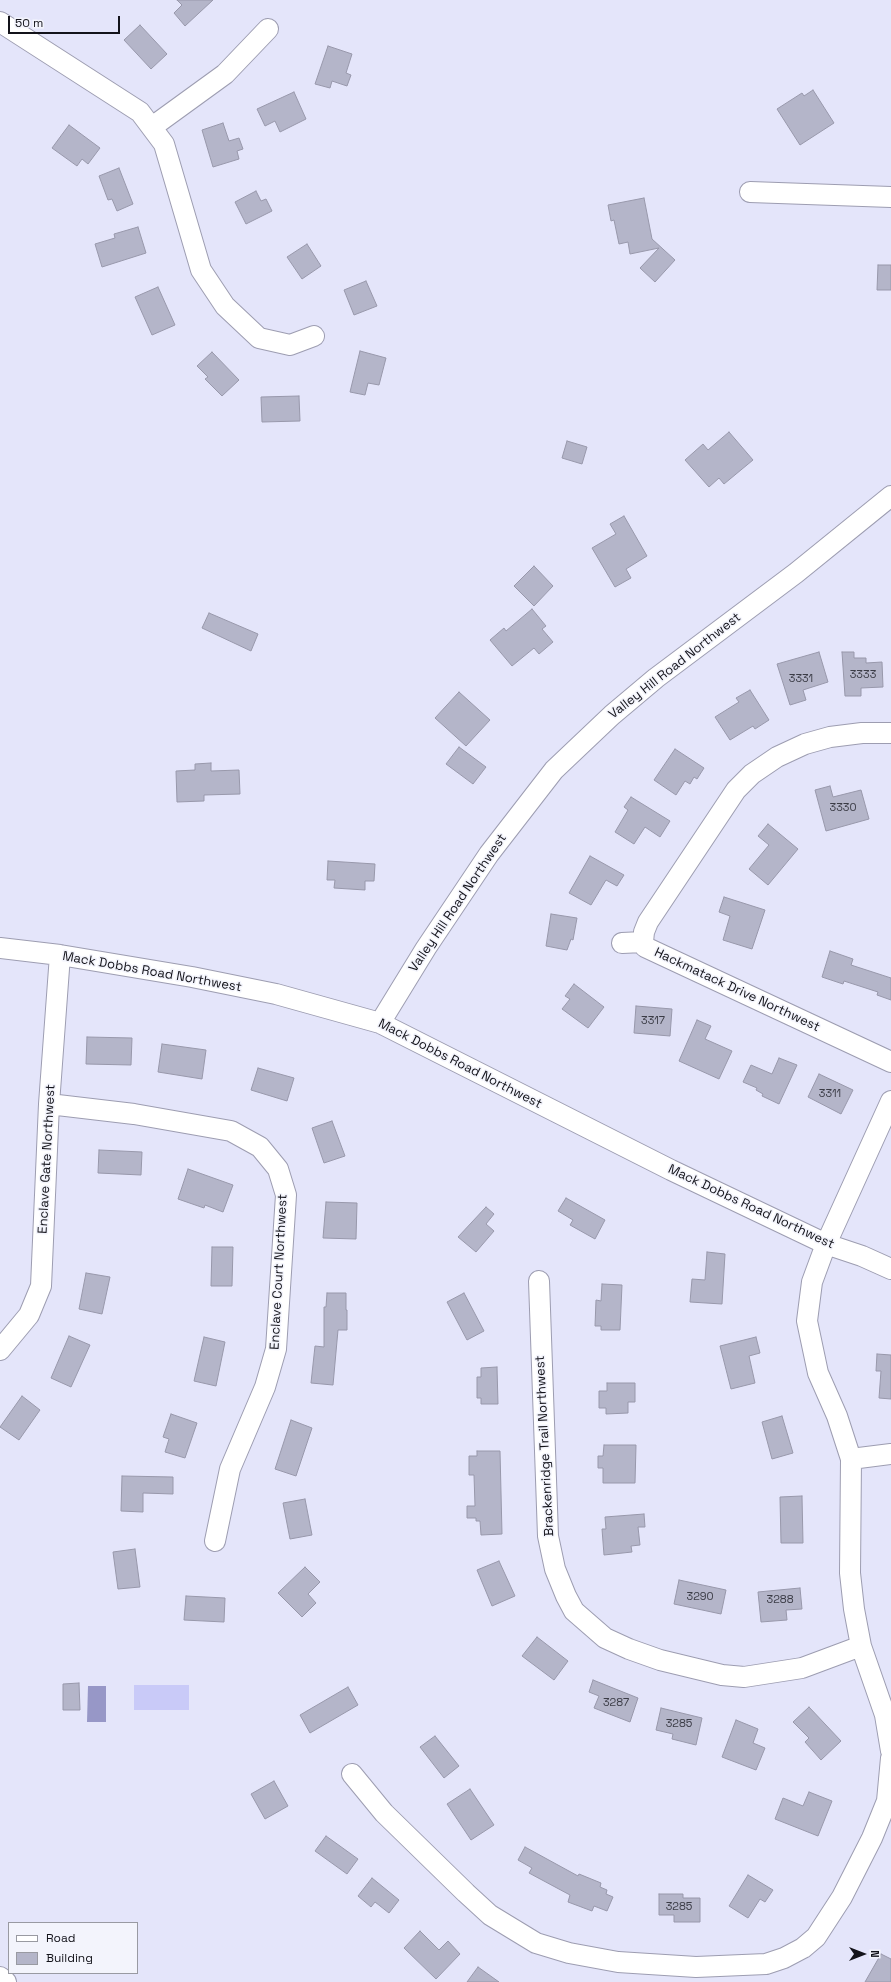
<!DOCTYPE html>
<html>
<head>
<meta charset="utf-8">
<style>
  body { margin:0 }
  #map { position:relative; width:891px; height:1982px; overflow:hidden; background:#e4e5fa; font-family:"Space Grotesk",sans-serif }
  canvas { display:block }
  .legend { position:absolute; left:8px; top:1922px; width:130px; height:52px; box-sizing:border-box; background:#f3f4fc; border:1px solid #999aa2; margin:0; padding:5px 7px; list-style:none; font-size:12px; color:#13131a }
  .legend li { display:flex; align-items:center; gap:8px; height:20px }
  .legend b { width:20px; border:1px solid #999aa2 }
  .north { position:absolute; left:843px; top:1934px; width:40px; height:40px; -webkit-text-stroke:3px #f3f4fc; paint-order:stroke; rotate:90deg; font-size:11px; font-weight:700; line-height:16px; text-align:center; color:#13131a }
  .north::after { content:''; display:block; margin:auto; width:14px; height:18px; background:#13131a; clip-path:polygon(50% 0,100% 100%,50% 72%,0 100%) }
  .scale { position:absolute; left:8px; top:16px; width:112px; height:18px; box-sizing:border-box; border:2px solid #13131a; border-top:0; padding-left:5px; font-size:12px; line-height:14px; white-space:nowrap; color:#13131a; -webkit-text-stroke:3px #f3f4fc; paint-order:stroke }
</style>
</head>
<body>
<div id="map">
<canvas width="891" height="1982"></canvas>
<ul class="legend">
<li><b style="height:5px;background:#fff"></b>Road</li>
<li><b style="height:11px;background:#b4b5c9"></b>Building</li>
</ul>
<div class="north">N</div>
<div class="scale">50 m</div>
</div>
<script>
const g = document.querySelector('canvas').getContext('2d');
g.lineJoin = 'round';
function fill(path, color) { g.fillStyle = color; g.fill(path, 'evenodd'); }
const toPath = rows => new Path2D(rows.map(r => 'M' + r).join(''));
function trace(path, color, width, dash) { g.strokeStyle = color; g.lineWidth = width; g.lineCap = dash ? 'butt' : 'round'; g.setLineDash(dash || []); g.stroke(path); }
function drawText(font, color, halo, rows, align = 'center') {
  g.font = font + ' "Space Grotesk",sans-serif'; g.lineWidth = 3; g.setLineDash([]); g.textBaseline = 'middle'; g.strokeStyle = halo; g.fillStyle = color; for (const [text, x, y, turn = 0] of rows) {
    g.save(); g.translate(x, y); g.rotate((+turn || 0) * Math.PI / 180); g.textAlign = isNaN(turn) ? turn : align; if (halo) g.strokeText(text, 0, 0); g.fillText(text, 0, 0); g.restore();
  }
}
fill(toPath([
  [134,1685,189,1685,189,1710,134,1710]
]), '#c9caf8');
fill(toPath([
  [88,1686,106,1686,106,1722,87,1722]
]), '#9797c7');
const building = toPath([
  [177,0,213,0,185,26,174,13,182,5,177,0],
  [140,25,167,54,151,69,124,40,140,25],
  [328,46,352,54,346,73,351,75,347,86,332,81,330,88,315,84,328,46],
  [813,90,834,123,800,145,777,109,802,93,804,96,813,90],
  [294,92,306,119,280,132,275,121,265,126,257,109,294,92],
  [223,123,229,141,239,138,243,149,237,151,239,159,213,167,202,130,223,123],
  [69,125,100,148,88,164,82,159,77,166,52,148,69,125],
  [119,168,133,204,117,211,112,199,108,200,99,176,119,168],
  [256,191,261,201,266,199,272,211,246,224,235,202,256,191],
  [644,198,652,239,675,260,655,282,640,268,659,248,630,254,628,242,619,244,614,220,611,221,608,205,644,198],
  [138,227,146,253,102,267,95,244,115,238,114,234,138,227],
  [307,244,321,266,302,279,287,257,307,244],
  [878,265,891,265,891,290,877,290,878,265],
  [366,281,377,306,354,315,344,290,366,281],
  [158,287,175,325,152,335,135,297,158,287],
  [360,351,386,358,379,385,368,383,365,395,350,392,360,351],
  [212,352,239,380,222,396,205,379,208,377,197,366,212,352],
  [299,396,300,421,262,422,261,397,299,396],
  [729,432,753,460,724,484,719,478,709,487,685,460,703,444,708,450,729,432],
  [567,441,587,447,582,464,562,458,567,441],
  [624,516,647,556,626,569,631,578,615,587,592,548,616,534,610,524,624,516],
  [534,566,553,586,534,606,514,586,534,566],
  [532,609,546,626,542,629,553,642,539,654,534,648,512,666,490,640,504,628,506,631,532,609],
  [209,613,258,634,251,651,202,628,209,613],
  [819,652,828,682,803,690,806,700,790,705,777,664,819,652],
  [842,652,854,652,854,658,866,658,866,663,882,662,883,687,861,688,861,696,845,696,842,652],
  [750,690,769,720,755,729,753,726,730,740,715,717,739,702,736,698,750,690],
  [459,692,490,720,466,746,435,718,459,692],
  [459,747,486,767,473,784,446,764,459,747],
  [675,749,704,768,697,779,694,777,690,784,685,781,676,795,654,780,675,749],
  [211,763,211,771,239,770,240,794,204,795,204,801,177,802,176,771,195,770,195,764,211,763],
  [830,786,833,797,861,790,869,819,826,831,815,790,830,786],
  [631,797,670,821,660,837,645,827,634,844,615,832,628,810,624,807,631,797],
  [768,824,798,849,768,885,749,869,769,845,758,836,768,824],
  [590,856,624,875,617,886,606,880,591,905,569,893,590,856],
  [328,861,375,864,374,881,365,881,365,890,334,888,335,880,327,880,328,861],
  [724,897,765,910,752,949,723,940,730,916,719,912,724,897],
  [551,914,577,918,573,940,571,939,567,950,546,946,551,914],
  [830,951,853,959,851,965,891,978,891,1000,877,995,878,992,844,981,843,984,822,977,830,951],
  [574,984,604,1007,588,1028,562,1009,570,999,565,996,574,984],
  [636,1006,672,1009,670,1036,634,1033,636,1006],
  [697,1020,711,1026,705,1039,732,1051,719,1079,679,1061,697,1020],
  [87,1037,132,1038,131,1065,86,1064,87,1037],
  [162,1044,206,1050,202,1079,158,1072,162,1044],
  [779,1058,797,1065,779,1104,762,1096,763,1094,756,1090,757,1088,743,1082,751,1065,772,1074,779,1058],
  [258,1068,294,1078,287,1101,251,1090,258,1068],
  [819,1074,853,1090,841,1114,808,1097,819,1074],
  [332,1121,345,1156,324,1163,312,1128,332,1121],
  [99,1150,142,1152,141,1175,98,1173,99,1150],
  [188,1169,233,1185,223,1212,205,1205,204,1208,178,1199,188,1169],
  [566,1198,605,1220,595,1239,570,1225,573,1220,558,1211,566,1198],
  [326,1202,357,1203,356,1239,323,1238,326,1202],
  [486,1207,494,1214,486,1224,494,1231,476,1252,458,1237,486,1207],
  [212,1247,233,1247,232,1286,211,1286,212,1247],
  [707,1252,725,1254,722,1304,690,1302,692,1279,705,1280,707,1252],
  [86,1273,110,1277,102,1314,79,1309,86,1273],
  [602,1284,622,1285,620,1330,601,1330,601,1326,595,1326,596,1300,601,1301,602,1284],
  [327,1293,346,1293,346,1310,347,1310,347,1330,338,1330,333,1385,311,1383,315,1346,324,1347,324,1307,326,1307,327,1293],
  [464,1293,484,1331,467,1340,447,1302,464,1293],
  [69,1336,90,1345,71,1387,51,1378,69,1336],
  [204,1337,225,1342,216,1386,194,1381,204,1337],
  [756,1337,760,1353,749,1356,755,1383,731,1389,720,1346,756,1337],
  [877,1354,891,1355,891,1399,879,1398,881,1371,876,1371,877,1354],
  [497,1367,498,1404,481,1404,481,1398,477,1398,477,1377,481,1377,481,1368,497,1367],
  [607,1383,635,1383,635,1402,628,1402,628,1413,606,1414,606,1408,599,1408,599,1391,607,1391,607,1383],
  [22,1396,40,1410,19,1440,0,1427,22,1396],
  [171,1414,197,1423,185,1458,165,1452,169,1439,163,1437,171,1414],
  [782,1416,793,1453,772,1459,762,1422,782,1416],
  [291,1420,312,1428,296,1476,275,1469,291,1420],
  [604,1445,636,1445,635,1483,603,1483,603,1468,598,1468,598,1456,603,1456,604,1445],
  [477,1451,500,1451,502,1534,481,1535,480,1521,476,1521,476,1518,467,1518,467,1506,475,1506,474,1475,469,1475,469,1456,477,1456,477,1451],
  [122,1476,173,1477,173,1494,143,1493,143,1512,121,1511,122,1476],
  [802,1496,803,1543,781,1543,780,1497,802,1496],
  [305,1499,312,1535,290,1539,283,1503,305,1499],
  [644,1514,645,1527,638,1527,640,1545,631,1546,632,1552,604,1555,602,1529,606,1529,605,1517,644,1514],
  [135,1549,140,1587,118,1589,113,1552,135,1549],
  [499,1561,515,1596,492,1606,477,1570,499,1561],
  [305,1567,320,1582,308,1594,316,1603,302,1617,278,1593,305,1567],
  [679,1580,726,1590,721,1614,674,1604,679,1580],
  [800,1588,802,1609,786,1610,787,1620,761,1622,758,1592,800,1588],
  [186,1596,225,1598,224,1622,184,1620,186,1596],
  [537,1637,568,1661,554,1680,522,1656,537,1637],
  [593,1680,638,1698,630,1722,594,1708,599,1696,589,1692,593,1680],
  [79,1683,80,1710,63,1710,63,1684,79,1683],
  [348,1687,358,1705,310,1733,300,1715,348,1687],
  [809,1707,841,1741,821,1760,805,1742,809,1738,793,1722,809,1707],
  [661,1708,702,1718,696,1745,672,1739,673,1734,656,1730,661,1708],
  [736,1720,758,1729,753,1743,765,1748,756,1770,722,1757,736,1720],
  [435,1736,459,1766,444,1778,420,1747,435,1736],
  [274,1781,288,1806,265,1819,251,1794,274,1781],
  [470,1789,494,1825,471,1840,447,1804,470,1789],
  [809,1792,832,1801,818,1836,775,1819,783,1798,803,1806,809,1792],
  [326,1836,358,1859,347,1874,315,1851,326,1836],
  [525,1847,578,1876,579,1874,601,1883,600,1887,607,1890,606,1894,613,1897,607,1911,594,1906,592,1911,568,1902,570,1895,529,1873,532,1868,518,1860,525,1847],
  [748,1875,773,1890,765,1902,760,1899,748,1918,729,1906,748,1875],
  [372,1878,399,1900,389,1913,375,1902,371,1907,358,1896,372,1878],
  [659,1894,683,1894,683,1898,700,1898,700,1922,674,1922,674,1915,659,1915,659,1894],
  [420,1931,439,1950,448,1941,460,1954,436,1979,404,1948,420,1931],
  [881,1954,891,1959,891,1982,865,1982,881,1954],
  [478,1967,499,1982,467,1982,478,1967]
]);
fill(building, '#b4b5c9');
trace(building, '#9898ab', 1);
const minor = toPath([
  [0,22,140,112,164,144,201,270,225,306,259,338,290,345,314,336],
  [152,127,225,74,268,29],
  [750,192,891,197],
  [891,733,862,733,830,737,805,744,777,757,752,774,736,790,648,922,644,932,643,942,645,947,891,1062],
  [622,943,643,942],
  [0,948,60,955,192,977,276,994,380,1023,671,1170,826,1244,862,1256,891,1269],
  [380,1023,426,948,489,854,554,770,612,715,656,678,796,573,891,496],
  [891,1101,826,1244,812,1282,807,1321,818,1373,837,1416,851,1459,850,1573,854,1609,861,1646,885,1715,891,1751],
  [49,1104,134,1114,231,1131,260,1147,278,1169,286,1195,276,1349,265,1387,230,1469,215,1541],
  [539,1281,548,1536,555,1569,566,1596,574,1611,605,1638,629,1649,660,1660,722,1675,744,1677,802,1668,861,1646],
  [0,1350,29,1315,41,1286,49,1104,60,955],
  [851,1459,891,1454],
  [352,1774,384,1813,466,1893,490,1915,536,1943,569,1953,618,1962,696,1967,766,1964,784,1958,803,1948,816,1937,842,1897,872,1838,887,1801,891,1758],
  [0,1977,6,1982]
]);
trace(minor, '#9d9db1', 22);
trace(minor, '#fff', 20);
drawText('11px', '#3b3c46', null, [
  ["3333",863,675],
  ["3331",801,679],
  ["3330",843,808],
  ["3317",653,1021],
  ["3311",830,1094],
  ["3290",700,1597],
  ["3288",780,1600],
  ["3287",616,1703],
  ["3285",679,1724],
  ["3285",679,1907]
]);
drawText('13px', '#13131a', '#f3f4fc', [
  ["Valley Hill Road Northwest",675,666,-38],
  ["Valley Hill Road Northwest",458,903,-56],
  ["Mack Dobbs Road Northwest",152,972,10],
  ["Hackmatack Drive Northwest",737,990,25],
  ["Mack Dobbs Road Northwest",460,1064,27],
  ["Enclave Gate Northwest",47,1159,-87],
  ["Mack Dobbs Road Northwest",751,1207,25],
  ["Enclave Court Northwest",279,1272,-87],
  ["Brackenridge Trail Northwest",545,1446,-93]
]);
</script>
</body>
</html>
